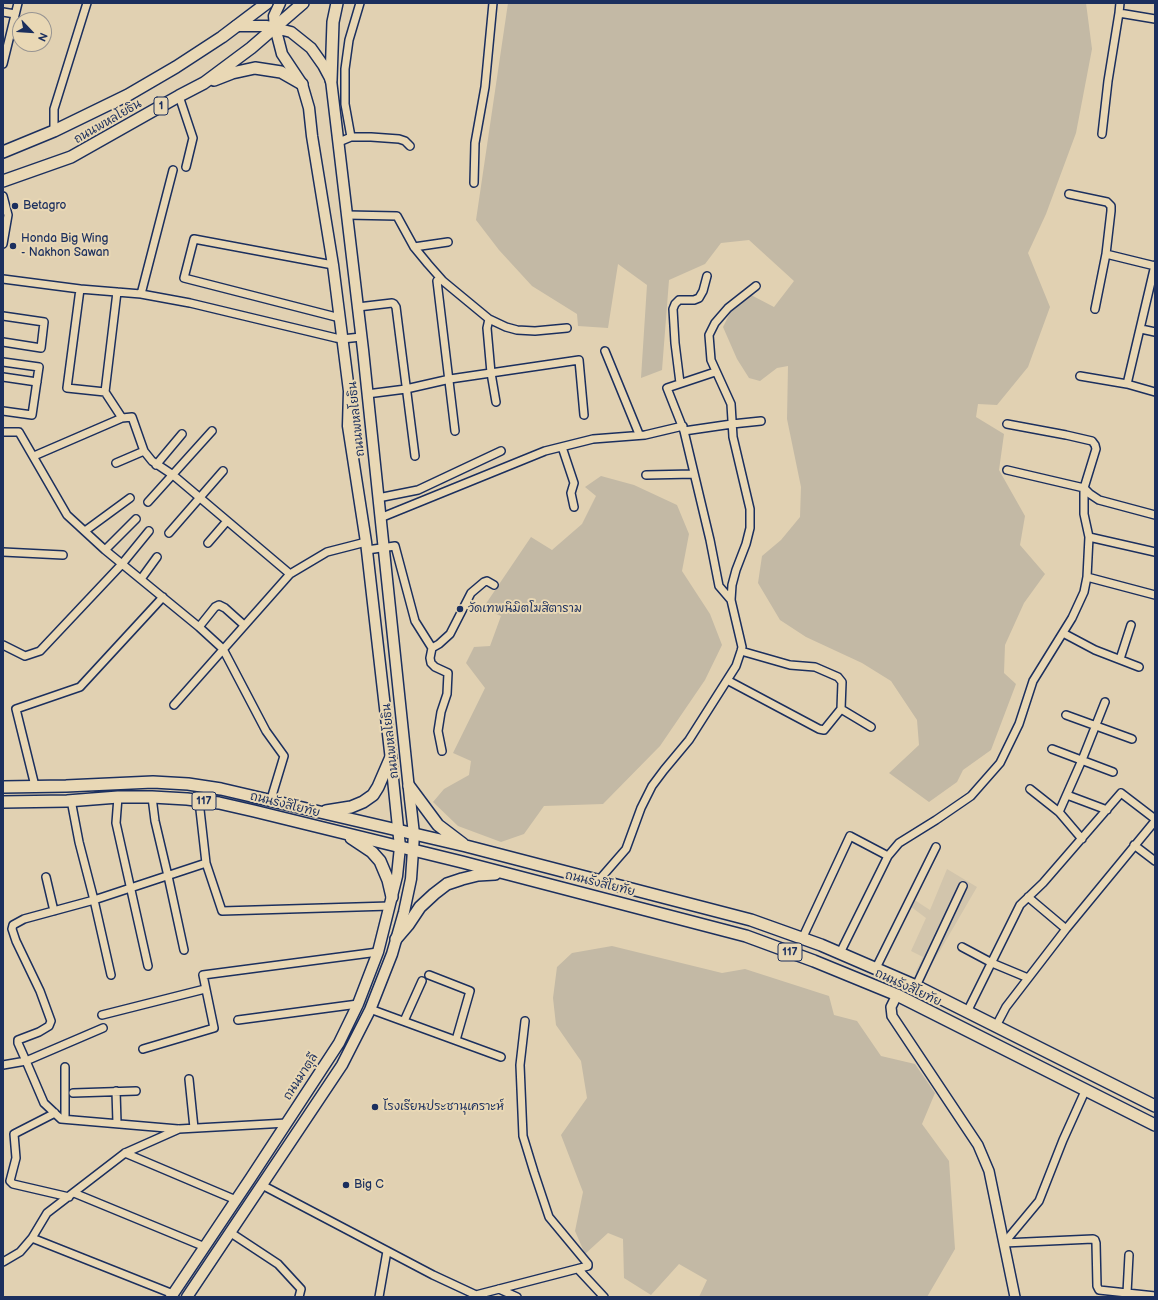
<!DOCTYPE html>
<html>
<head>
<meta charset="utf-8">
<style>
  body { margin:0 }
  #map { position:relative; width:1158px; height:1300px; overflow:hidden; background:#e1d1b2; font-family:"Balsamiq Sans",sans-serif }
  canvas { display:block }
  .frame { position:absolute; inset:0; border:4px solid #1b2f5e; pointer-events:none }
  .north { position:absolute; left:12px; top:12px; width:40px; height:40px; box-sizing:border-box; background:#e9d8b5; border:1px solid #979492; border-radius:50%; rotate:115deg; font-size:11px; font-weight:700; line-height:16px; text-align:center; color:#1b2f5e }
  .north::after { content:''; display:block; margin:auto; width:14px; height:18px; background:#1b2f5e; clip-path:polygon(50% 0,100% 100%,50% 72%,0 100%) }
</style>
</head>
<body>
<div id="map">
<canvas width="1158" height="1300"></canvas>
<div class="frame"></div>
<div class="north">N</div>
</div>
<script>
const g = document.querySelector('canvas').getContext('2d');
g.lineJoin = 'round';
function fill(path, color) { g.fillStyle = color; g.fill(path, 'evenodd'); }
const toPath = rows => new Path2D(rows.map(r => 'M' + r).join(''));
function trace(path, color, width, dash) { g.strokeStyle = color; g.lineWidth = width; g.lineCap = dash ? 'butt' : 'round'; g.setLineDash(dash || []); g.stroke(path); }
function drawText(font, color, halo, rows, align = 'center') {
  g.font = font + ' "Balsamiq Sans","Playpen Sans Thai",sans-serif'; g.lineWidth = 4; g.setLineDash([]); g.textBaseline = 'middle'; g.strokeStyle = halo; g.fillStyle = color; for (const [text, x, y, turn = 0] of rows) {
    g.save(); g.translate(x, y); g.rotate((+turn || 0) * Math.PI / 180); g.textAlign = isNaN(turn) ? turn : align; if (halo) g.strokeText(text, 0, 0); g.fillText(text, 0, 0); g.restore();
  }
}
fill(toPath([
  [947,869,977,887,924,978,915,973,923,957,911,951,926,918,910,906,913,899,930,910]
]), '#d2c5ac');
fill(toPath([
  [508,3,1086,3,1092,49,1076,133,1046,214,1028,253,1050,307,1028,367,997,405,978,404,976,417,1004,434,999,470,1025,516,1020,545,1045,574,1024,603,1005,645,1004,673,1016,684,991,750,963,770,957,782,929,802,889,773,919,745,917,720,891,681,862,663,806,637,780,620,758,583,762,556,781,540,800,517,801,487,787,419,788,366,777,368,760,381,749,378,737,359,723,327,731,311,751,295,774,307,794,281,749,240,721,243,705,264,669,280,662,370,641,378,647,285,618,264,608,328,578,326,577,314,532,286,499,250,476,220],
  [601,476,634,485,677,505,689,534,682,571,710,614,722,645,705,680,660,746,603,804,544,806,524,834,501,842,458,826,433,802,444,789,469,775,471,761,453,753,485,688,466,663,474,647,490,646,501,616,483,608,531,537,552,550,582,524,596,496,585,487],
  [612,946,722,973,745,969,829,996,834,1015,857,1021,881,1056,915,1064,935,1093,922,1124,949,1161,955,1249,927,1297,699,1297,707,1280,679,1264,651,1295,624,1278,623,1239,608,1233,585,1254,575,1231,583,1192,561,1135,587,1098,581,1061,556,1025,553,998,557,967,572,953]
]), '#c3b9a5');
const minor = toPath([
  [1120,3,1119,13,1155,19],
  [3,12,15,14],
  [3,64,18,3],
  [179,96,193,138,186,167],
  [54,131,54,109,87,3],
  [1102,134,1108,81,1119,13],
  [351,137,345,104,345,69,349,40,360,3],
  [339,142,351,137,371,137,399,139,405,141,410,146],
  [474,183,475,143,485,87,493,3],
  [1069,194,1107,202,1111,206,1111,211,1106,254,1095,309],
  [3,196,8,215,3,244],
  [347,215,397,216,414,247,428,264,443,281,489,319,506,327,517,330,535,331,567,328],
  [414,247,448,242],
  [1106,254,1155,266],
  [333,265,194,239,184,278,340,318],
  [1155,265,1127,384,1155,392],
  [3,279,80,289,141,294,190,303,336,338,342,339,361,337],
  [437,281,455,431],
  [80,289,67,388,105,392,117,292],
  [141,294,173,170],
  [358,307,392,303,394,304,396,307,415,456],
  [3,316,44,322,41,348,3,342],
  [489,319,487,328,491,373,496,402],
  [1141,329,1155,332],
  [605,351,639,434],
  [3,362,39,367,32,415,3,411],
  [715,372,667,388,684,431,710,540,719,586,731,600],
  [1080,376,1127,384],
  [3,377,37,382],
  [680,383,675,343,673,309,675,304,679,300,694,300,699,298,703,291,707,276],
  [105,392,122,418,132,417,144,451,152,461,173,475,290,574],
  [367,394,406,389,450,379,579,360,584,415],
  [684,431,732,424,761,421],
  [3,432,19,432,67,515,105,550,199,627,223,649,266,731,284,756,271,799],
  [562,447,574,483,571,493,574,507],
  [34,456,122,418],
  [116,463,144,451],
  [156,465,182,434],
  [1007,470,1084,488,1090,494,1099,500,1155,515],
  [646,475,694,474],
  [378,498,418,490,501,451],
  [148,502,212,431],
  [380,518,545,451,593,439,645,435,683,426],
  [85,531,130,498],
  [169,533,223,471],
  [1089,537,1155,552],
  [208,543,227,521],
  [105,550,136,519],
  [367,550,395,546,415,621,432,648,430,658,431,663,435,667,448,673,447,694,441,712,438,731,442,751],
  [3,552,63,555],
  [1087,577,1155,595],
  [141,579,157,557],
  [199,627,215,607,219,605,225,608,244,625],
  [1063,633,1095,650,1139,667],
  [3,645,25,656,40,651,122,564,149,531],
  [432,648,439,644,450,634,471,593,484,582,487,581,494,585],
  [1120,659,1131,625],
  [727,680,819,729,824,730,841,709,842,682,838,677,815,667,790,665,741,651],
  [174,705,290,574,327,552,366,542],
  [841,709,871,727],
  [1066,715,1132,739],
  [1052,749,1113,772],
  [35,786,16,709,80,687,163,597],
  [1030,789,1059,812,1082,839],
  [1067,795,1107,810],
  [118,797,116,823,148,966],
  [152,797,155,821,168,876,184,950],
  [71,800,79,842,94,900,111,975],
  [199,801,206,863,222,911,390,906],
  [1059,812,1082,760,1105,702],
  [1134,845,1155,861],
  [46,877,54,911],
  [599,880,626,849,641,808,652,786,664,770,689,740,736,666,741,651,742,647,731,600,732,585,736,570,746,544,750,528,750,509,733,437,731,404,711,360,709,335,715,323,728,308,756,286],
  [1028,897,1066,929],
  [802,939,850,836,888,856],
  [962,947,992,963,1028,978],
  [840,953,888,856,899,843,936,820,971,796,1000,763,1019,724,1033,681,1072,618,1084,592,1087,577,1089,537,1084,514,1084,488,1096,449,1095,445,1092,441,1066,435,1007,424],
  [876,968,936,847],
  [429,975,470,991,456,1040],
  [916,986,963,886],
  [370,1009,501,1057],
  [967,1012,1020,905,1043,883,1121,793,1155,819],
  [102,1015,205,989],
  [238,1020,358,1004],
  [404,1021,422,981],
  [996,1026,1006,1007,1066,929,1155,821],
  [103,1028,26,1061,18,1043,18,1040,39,1032,49,1026,51,1021,40,991,16,941,12,929,13,925,24,919,94,900,206,863],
  [143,1049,214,1028,203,975,378,952],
  [3,1065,26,1061,44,1103,61,1119,178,1129],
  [65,1067,65,1119],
  [189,1079,194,1128],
  [116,1091,117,1123],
  [73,1093,136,1091],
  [55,1113,14,1134,16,1158,10,1181,13,1184,69,1197],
  [125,1153,236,1200],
  [262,1185,433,1275,476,1295,588,1266,588,1264,549,1217,534,1172,523,1136,520,1065,525,1021],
  [74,1193,205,1247],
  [231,1233,278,1264,301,1289,299,1297],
  [32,1238,173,1294],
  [1004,1243,1093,1239,1095,1240,1096,1243,1097,1286,1099,1290,1155,1296],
  [1004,1243,1039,1201,1063,1140,1086,1089],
  [3,1262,20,1252,32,1238,47,1213,125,1153,179,1129,287,1123],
  [578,1269,604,1297],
  [499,1289,517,1297],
  [1127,1293,1129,1255],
  [379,1297,387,1251]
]);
const tertiary = toPath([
  [897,995,891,1007,892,1016,978,1145,989,1171,1015,1297]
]);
const secondary = toPath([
  [171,1297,250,1179,339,1043,358,1004,378,952,397,876,400,847,392,769,366,542,348,426,349,391,333,265,312,136,309,108,302,84,282,54,275,27,274,16,280,3],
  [187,1297,342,1065,370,1010,392,954,404,912,411,879,413,850,414,834,410,799,363,350,331,80,323,65,311,48,291,32,267,26,236,26]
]);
const primary = toPath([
  [214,80,232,73,255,68,281,72,302,84],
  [331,80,333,22,337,3],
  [3,152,54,131,128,95,176,67,222,37,267,3],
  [3,181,71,157,179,96,204,83,251,48,303,3],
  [409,786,438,825,463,844],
  [3,787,66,786,153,782,188,784,221,789,466,846,751,920,821,945,916,986,1155,1106],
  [3,802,67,801,118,797,152,797,187,799,219,803,254,811,462,862,746,936,814,961,897,995,1155,1125],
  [326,811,351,807,363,802,373,795,378,787,391,757],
  [351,838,372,852,380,861,388,880,392,897],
  [396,939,408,925,420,907,434,894,447,884,462,879,478,875,495,874]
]);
trace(minor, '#1b2f5e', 10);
trace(tertiary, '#1b2f5e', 12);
trace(secondary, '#1b2f5e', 13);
trace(primary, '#1b2f5e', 14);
trace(minor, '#e9d8b5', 7);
trace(tertiary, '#e9d8b5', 9);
trace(secondary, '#e9d8b5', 10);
trace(primary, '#e9d8b5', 11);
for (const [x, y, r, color] of [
  [15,206,4,"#1b2f5e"],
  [13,246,4,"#1b2f5e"],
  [460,609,4,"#1b2f5e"],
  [375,1107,4,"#1b2f5e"],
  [346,1185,4,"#1b2f5e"]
]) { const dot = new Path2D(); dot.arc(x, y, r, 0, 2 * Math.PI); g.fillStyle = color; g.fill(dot); trace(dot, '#e9d8b5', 1.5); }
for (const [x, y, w] of [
  [161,106,14],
  [204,801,24],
  [790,952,24]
]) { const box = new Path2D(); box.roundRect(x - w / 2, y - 9, w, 18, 3); g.fillStyle = '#e9d8b5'; g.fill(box); trace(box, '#1b2f5e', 1); }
drawText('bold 11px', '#1b2f5e', null, [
  ["1",161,106],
  ["117",204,801],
  ["117",790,952]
]);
drawText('12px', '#1b2f5e', '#e9d8b5', [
  ["ถนนพหลโยธิน",108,122,-30],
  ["ถนนพหลโยธิน",357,419,-96],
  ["ถนนพหลโยธิน",391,741,-96],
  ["ถนนรังสิโยทัย",285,805,14],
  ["ถนนรังสิโยทัย",600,884,14],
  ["ถนนรังสิโยทัย",908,988,25],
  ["ถนนมาตุลี",301,1077,-57]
]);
drawText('12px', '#1b2f5e', '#e9d8b5', [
  ["Betagro",23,206],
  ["Honda Big Wing",21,239],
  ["- Nakhon Sawan",21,253],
  ["วัดเทพนิมิตโฆสิตาราม",468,609],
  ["โรงเรียนประชานุเคราะห์",383,1107],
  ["Big C",354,1185]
], 'left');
</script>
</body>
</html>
